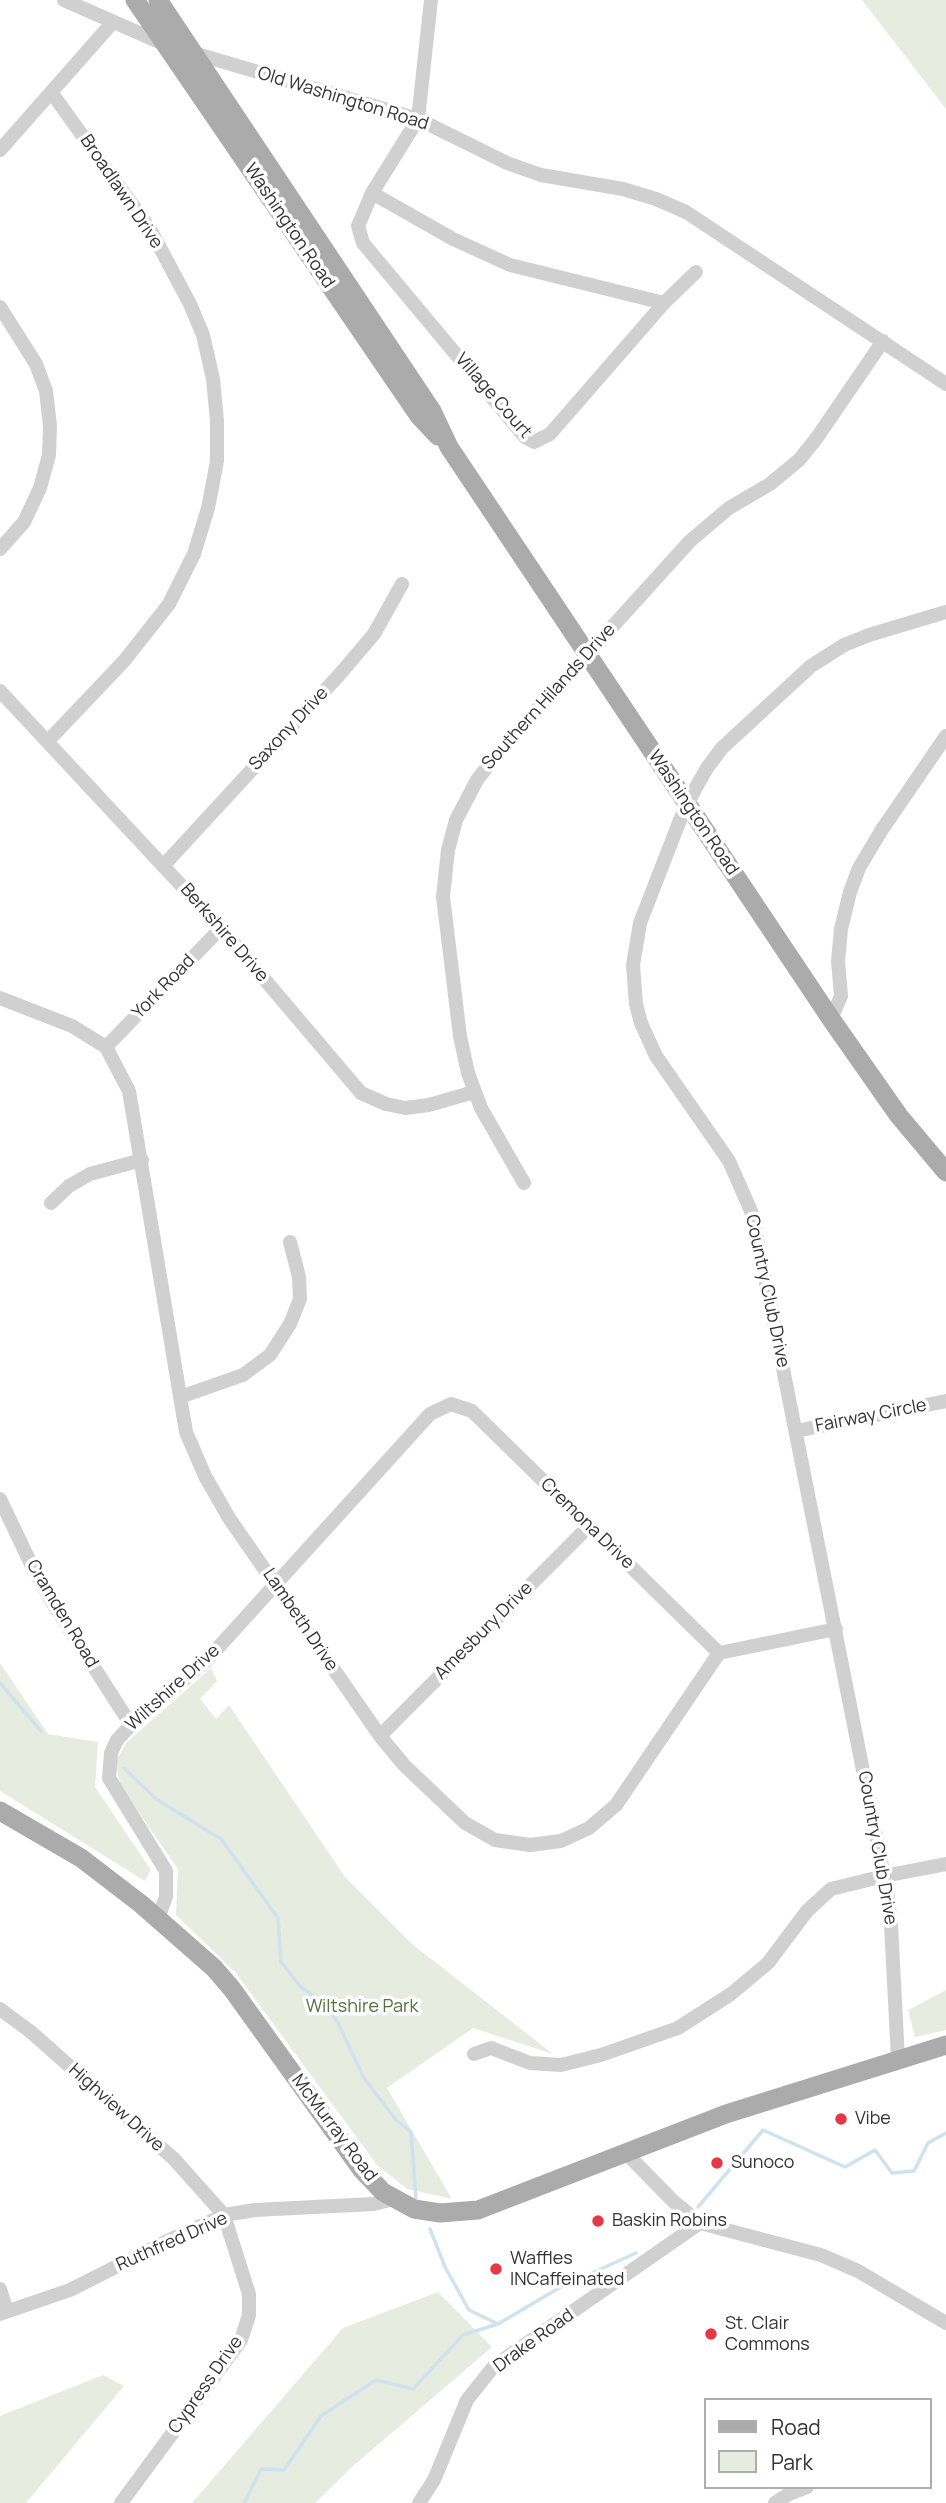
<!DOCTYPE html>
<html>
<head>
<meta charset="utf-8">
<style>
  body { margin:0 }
  #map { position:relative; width:946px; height:2503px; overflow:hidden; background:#fff; font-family:Manrope,sans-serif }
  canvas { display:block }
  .legend { position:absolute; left:704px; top:2398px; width:228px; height:91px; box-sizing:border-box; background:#fff; border:2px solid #adadad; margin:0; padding:9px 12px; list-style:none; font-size:21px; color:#333 }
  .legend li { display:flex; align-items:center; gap:14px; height:35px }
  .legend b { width:35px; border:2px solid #adadad }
</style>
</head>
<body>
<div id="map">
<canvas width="946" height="2503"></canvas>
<ul class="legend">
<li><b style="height:9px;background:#ababab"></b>Road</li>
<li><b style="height:19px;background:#e6ecdf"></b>Park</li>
</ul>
</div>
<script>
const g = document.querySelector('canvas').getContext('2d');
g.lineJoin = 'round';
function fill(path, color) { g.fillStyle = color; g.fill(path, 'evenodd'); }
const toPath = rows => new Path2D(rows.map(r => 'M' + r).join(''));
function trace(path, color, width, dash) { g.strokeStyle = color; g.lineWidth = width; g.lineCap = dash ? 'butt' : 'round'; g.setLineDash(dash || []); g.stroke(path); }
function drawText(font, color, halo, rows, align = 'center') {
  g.font = font + ' Manrope,sans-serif'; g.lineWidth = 7; g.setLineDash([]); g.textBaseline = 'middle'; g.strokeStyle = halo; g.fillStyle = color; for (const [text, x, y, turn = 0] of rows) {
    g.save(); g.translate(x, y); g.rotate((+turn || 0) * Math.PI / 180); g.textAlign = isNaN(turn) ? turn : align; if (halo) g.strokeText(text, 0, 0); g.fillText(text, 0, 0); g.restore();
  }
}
fill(toPath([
  [862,0,946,0,946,109],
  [0,1663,48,1734,98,1742,95,1787,151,1870,145,1881,0,1791],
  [211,1668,217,1681,200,1699,216,1719,229,1705,345,1877,412,1944,553,2054,473,2028,387,2088,452,2199,407,2189,377,2165,236,1973,176,1915,178,1869,121,1787,115,1763,126,1743],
  [946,1990,946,2030,915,2037,908,2010],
  [438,2292,492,2347,352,2467,315,2503,192,2503,343,2328],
  [103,2375,124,2386,26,2503,0,2503,0,2416]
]), '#e6ecdf');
trace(toPath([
  [0,1683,41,1731],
  [124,1768,156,1799,221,1839,278,1918,281,1962,300,1986,328,2007,338,2023,364,2078,396,2120,411,2132,416,2198],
  [698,2207,763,2130,845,2167,875,2150,892,2173,914,2171,928,2143,946,2133],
  [430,2229,445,2267,469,2310,498,2324],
  [244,2503,261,2469,284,2470,321,2416,376,2380,413,2389,463,2335,498,2324,559,2288,636,2253]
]), '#cfe2ee', 3.5);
trace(toPath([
  [64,0,164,44],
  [431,0,418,119,372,193,358,226,363,243,525,437,534,442,550,434,664,303,696,272],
  [190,52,418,119,507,163,541,175,623,189,656,199,686,212,946,384],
  [0,150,113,22],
  [372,193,453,239,510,265,664,303],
  [0,307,36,364,46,391,50,426,49,455,40,488,24,522,0,549],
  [0,691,221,928,361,1093,386,1104,405,1108,429,1105,474,1092],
  [48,741,124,661,169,604,194,554,208,508,217,461,217,421,213,379,203,335,190,304,150,229,51,92],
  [694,791,707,768,722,748,811,666,844,645,869,635,946,612],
  [680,820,640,923,633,965,636,1004,641,1023,656,1056,729,1161,751,1211,756,1233,887,1891,891,1924,898,2059],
  [164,865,340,674,374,634,402,584],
  [0,998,72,1026,106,1047,129,1091,186,1432,205,1476,229,1518,380,1736,404,1765,465,1823,495,1840,530,1845,561,1841,589,1828,616,1805,719,1653,836,1629],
  [831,1019,841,996,838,961,841,929,850,892,859,868,881,831,946,736],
  [106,1047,221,928],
  [524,1183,481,1108,468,1073,460,1036,443,897,448,850,456,820,477,780,498,753,690,541,729,508,770,484,799,460,816,439,883,341],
  [51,1203,69,1186,90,1174,142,1160],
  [180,1397,243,1375,270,1355,290,1324,300,1299,299,1277,290,1242],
  [796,1431,946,1401],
  [0,1499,32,1566,54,1605,131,1725],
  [380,1736,589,1526],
  [158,1918,166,1897,166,1871,109,1778,111,1753,117,1740,131,1725,206,1661,430,1414,451,1404,472,1411,719,1653],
  [0,2009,31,2032,174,2159,224,2215,249,2294,249,2315,241,2340,121,2503],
  [474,2054,491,2048,530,2063,561,2065,601,2055,678,2028,731,1994,768,1963,807,1911,831,1889,884,1876,946,1864],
  [625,2152,674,2202,700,2223,821,2255,858,2271,946,2323],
  [0,2289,7,2311],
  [0,2314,70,2290,167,2241,224,2215,255,2210,374,2204,393,2199],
  [419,2503,434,2480,467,2400,494,2366,700,2223],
  [775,2503,789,2494,807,2487]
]), '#d0d0d0', 14);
trace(toPath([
  [135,0,419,416,438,436],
  [158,0,432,411,449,447,831,1019,899,1116,946,1172],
  [0,1811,81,1858,141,1904,214,1968,232,1989,362,2170,383,2192,414,2209,440,2213,478,2210,726,2114,946,2045]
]), '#ababab', 19);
trace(toPath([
  [680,820,694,791]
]), '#d0d0d0', 14);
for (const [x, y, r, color] of [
  [841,2119,7,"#e63946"],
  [717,2163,7,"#e63946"],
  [598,2221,7,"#e63946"],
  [496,2269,7,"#e63946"],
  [711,2334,7,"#e63946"]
]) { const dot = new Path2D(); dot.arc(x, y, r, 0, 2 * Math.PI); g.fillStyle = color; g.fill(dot); trace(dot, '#fff', 2.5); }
drawText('18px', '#333', '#fff', [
  ["Old Washington Road",343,99,17],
  ["Broadlawn Drive",121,192,56],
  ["Washington Road",289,226,56],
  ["Village Court",493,396,49],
  ["Southern Hilands Drive",549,697,-48],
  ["Saxony Drive",289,729,-47],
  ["Washington Road",693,813,56],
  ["Berkshire Drive",224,933,49],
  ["York Road",164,987,-46],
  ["Country Club Drive",767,1291,78],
  ["Fairway Circle",871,1416,-11],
  ["Cremona Drive",587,1524,44],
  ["Cramden Road",62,1614,59],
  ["Lambeth Drive",300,1620,56],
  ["Amesbury Drive",484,1631,-45],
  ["Wiltshire Drive",173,1688,-42],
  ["Country Club Drive",877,1848,80],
  ["Highview Drive",116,2108,42],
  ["McMurray Road",334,2128,53],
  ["Ruthfred Drive",172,2242,-24],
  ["Drake Road",534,2341,-36],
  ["Cypress Drive",206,2385,-55]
]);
drawText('18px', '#56703f', '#fff', [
  ["Wiltshire Park",362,2007]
]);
drawText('18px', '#333', '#fff', [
  ["Vibe",855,2119],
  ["Sunoco",731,2163],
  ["Baskin Robins",612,2221],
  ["Waffles",510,2259],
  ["INCaffeinated",510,2280],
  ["St. Clair",725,2324],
  ["Commons",725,2345]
], 'left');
</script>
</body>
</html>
